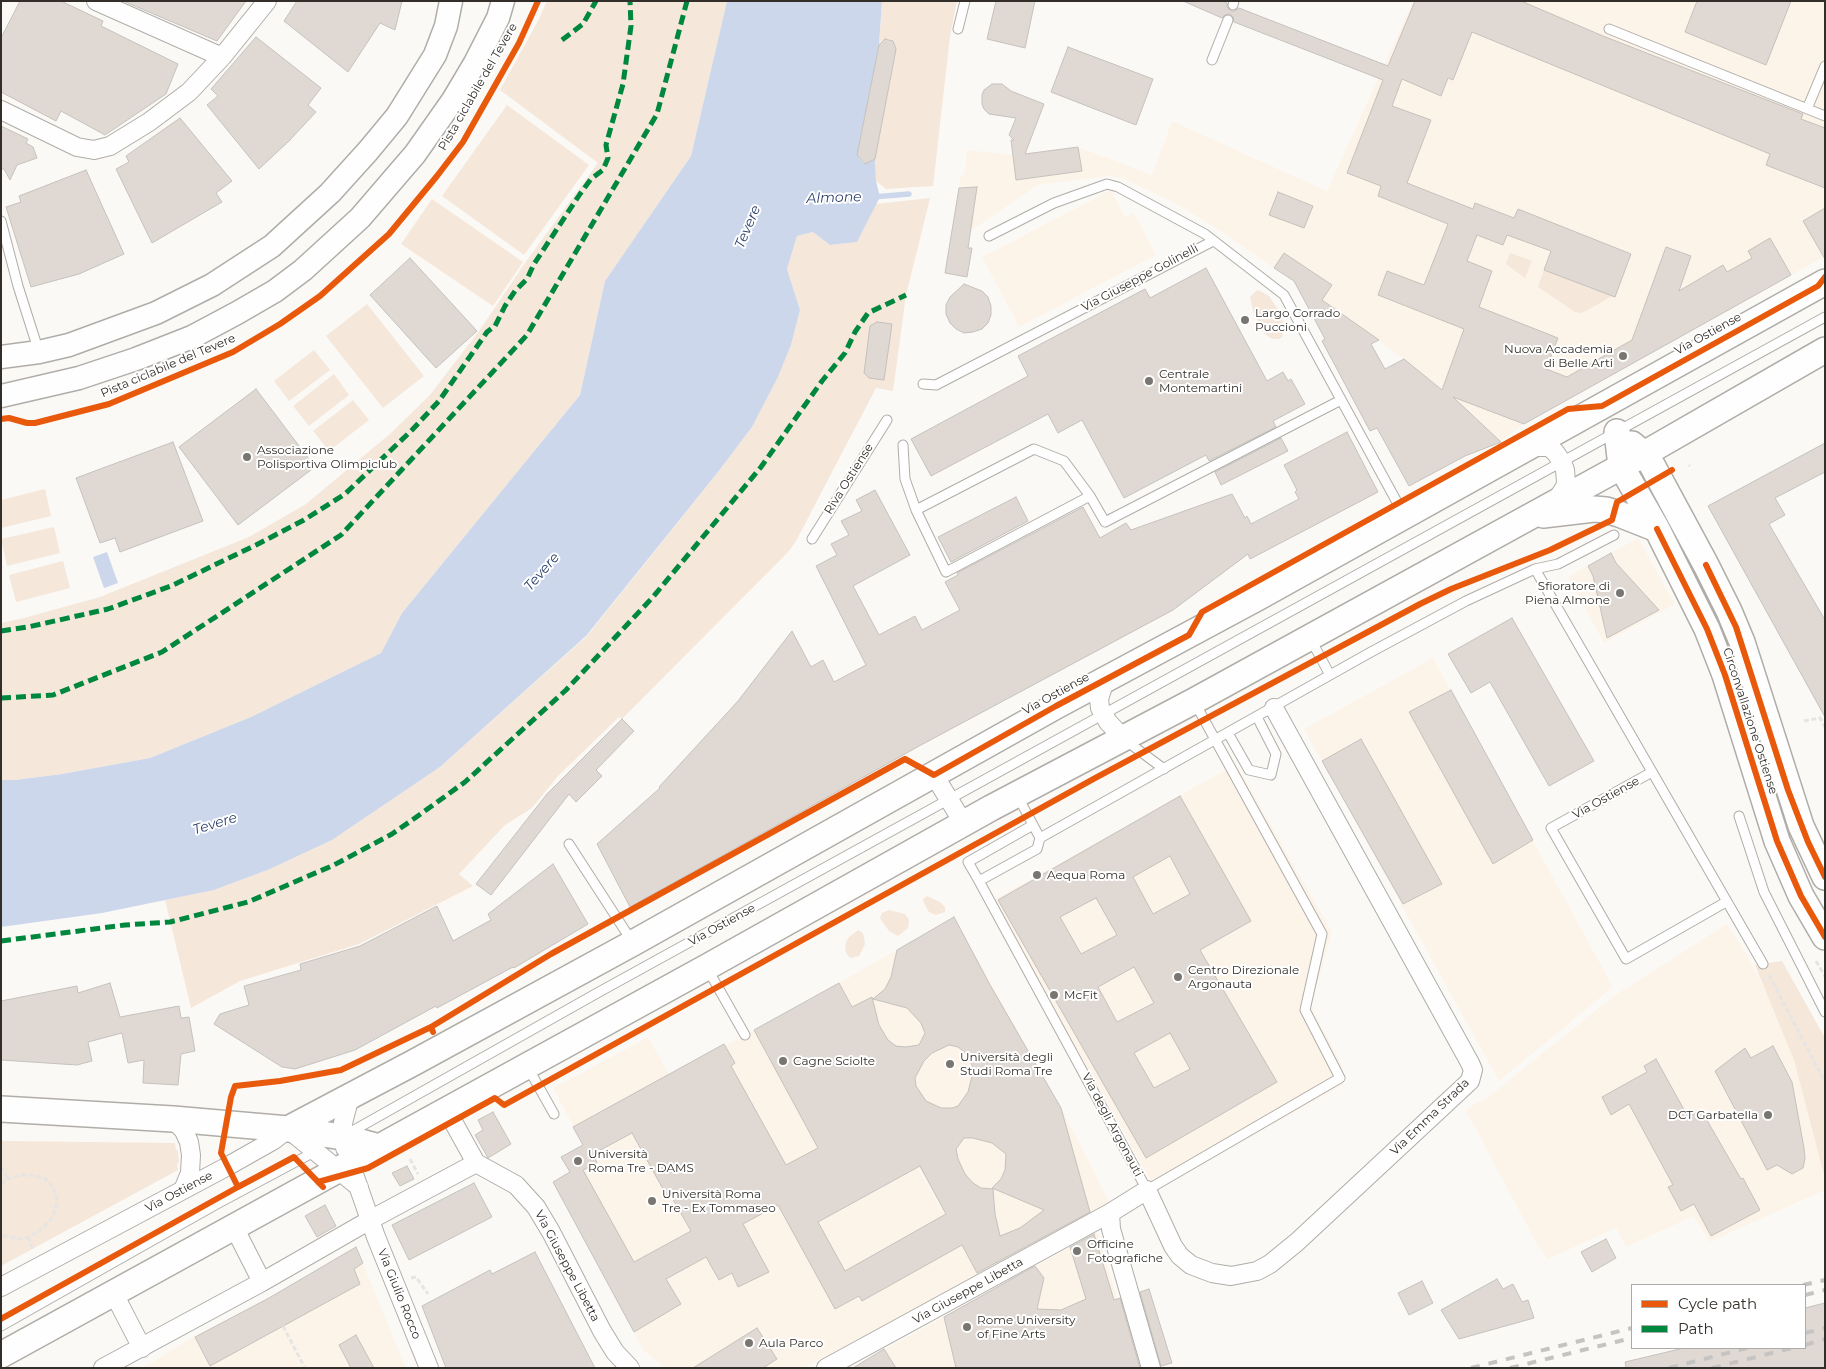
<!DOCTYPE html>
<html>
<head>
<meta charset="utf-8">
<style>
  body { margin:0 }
  #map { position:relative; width:1826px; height:1369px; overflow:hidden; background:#fbf9f6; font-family:Montserrat,sans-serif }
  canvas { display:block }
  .frame { position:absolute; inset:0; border:2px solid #332e29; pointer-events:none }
  .legend { position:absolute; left:1631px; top:1284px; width:175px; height:65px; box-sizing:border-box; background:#fff; border:1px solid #adaba9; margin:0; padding:6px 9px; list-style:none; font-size:15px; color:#332e29 }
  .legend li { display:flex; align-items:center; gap:10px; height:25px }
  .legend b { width:25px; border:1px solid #adaba9 }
</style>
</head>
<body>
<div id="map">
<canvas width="1826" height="1369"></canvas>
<div class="frame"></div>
<ul class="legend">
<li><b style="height:6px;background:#e8590c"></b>Cycle path</li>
<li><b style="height:6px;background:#00873e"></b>Path</li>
</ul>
</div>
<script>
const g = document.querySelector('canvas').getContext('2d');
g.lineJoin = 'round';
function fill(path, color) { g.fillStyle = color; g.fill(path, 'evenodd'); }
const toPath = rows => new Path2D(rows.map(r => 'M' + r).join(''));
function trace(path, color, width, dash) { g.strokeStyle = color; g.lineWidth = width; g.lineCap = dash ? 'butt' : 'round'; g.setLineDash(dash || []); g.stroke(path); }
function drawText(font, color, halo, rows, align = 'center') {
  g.font = font + ' Montserrat,sans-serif'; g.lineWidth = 4; g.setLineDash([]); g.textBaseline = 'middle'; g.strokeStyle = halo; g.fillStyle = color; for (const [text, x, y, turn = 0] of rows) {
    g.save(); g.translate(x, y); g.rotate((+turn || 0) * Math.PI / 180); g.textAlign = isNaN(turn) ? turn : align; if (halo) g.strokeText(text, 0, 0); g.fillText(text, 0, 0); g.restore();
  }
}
fill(toPath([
  [1413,1,1825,1,1825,256,1651,354,1524,423,1501,442,1473,416,1419,371,1355,323,1217,229,1175,203,1124,179,1109,176,1038,185,950,245,961,175,964,175,967,150,1013,155,1078,147,1152,175,1172,121,1327,191],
  [1111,190,1125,217,1134,213,1156,255,1019,327,982,257],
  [1638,538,1675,604,1604,643,1568,577],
  [1433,658,1613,987,1499,1081,1304,729],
  [1236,764,1332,932,1311,1007,1342,1065,1344,1084,1156,1190,994,900],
  [954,917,1064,1113,1111,1206,803,1368,665,1368,644,1351,553,1182,570,1172,561,1157,583,1145,553,1088,648,1037,670,1076,820,994,959,1242,836,1014,851,1006,839,983],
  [1727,924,1748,957,1772,1003,1794,1060,1825,1179,1825,1190,1709,1242,1694,1216,1626,1247,1616,1228,1548,1259,1538,1246,1466,1111,1474,1104,1488,1097,1614,996],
  [1097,1232,1139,1368,851,1368],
  [356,1247,406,1368,143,1368,188,1340,269,1298]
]), '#fdf4e9');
fill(toPath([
  [547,1,727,1,691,156,605,281,580,395,402,613,381,653,251,717,150,758,62,774,15,780,1,780,1,623,24,618,100,597,249,537,306,504,391,433,430,395,479,331,525,263,598,163,500,90,539,19],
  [882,1,957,1,950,36,933,186,886,189,876,181,875,159,896,48,893,41,889,39,881,41,879,45],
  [507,105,589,165,524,255,442,196],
  [930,198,906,295,893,391,876,388,796,541,789,551,622,719,619,717,558,776,532,808,505,825,459,874,473,886,359,944,240,981,191,1008,165,900,214,890,270,869,332,840,440,767,586,637,718,472,752,427,778,377,791,345,800,310,787,269,797,236,813,232,830,245,857,242,876,204],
  [432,199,523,262,493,306,401,244],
  [1510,253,1532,261,1525,278,1506,264],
  [1544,270,1612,296,1586,311,1580,313,1575,312,1538,287],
  [1258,290,1269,296,1281,314,1284,327,1282,337,1279,339,1272,339,1264,333,1254,315,1250,297,1255,292],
  [367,304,424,376,383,408,326,336],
  [314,350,330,370,289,401,274,381],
  [334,374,349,395,309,426,293,406],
  [353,400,369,420,329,451,313,431],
  [45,489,51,516,1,528,1,500],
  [54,527,60,553,7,566,1,539],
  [63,561,70,588,16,602,9,575],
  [927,896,940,902,945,907,945,912,936,915,929,912,924,903,923,899],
  [889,910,905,914,909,920,908,928,898,936,889,931,880,918,882,913],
  [858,930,863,933,865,944,859,956,851,958,848,956,845,950,846,942,849,937],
  [1782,961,1825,1038,1825,1179,1794,1060,1755,965],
  [1,1141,175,1143,176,1150,178,1150,179,1162,177,1164,178,1170,1,1266]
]), '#f5e7d9');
fill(toPath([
  [727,1,882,1,879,45,857,155,863,163,866,163,875,159,876,181,880,197,857,242,830,245,813,232,797,236,787,269,800,310,791,345,778,377,752,427,718,472,586,636,440,767,332,840,270,869,214,890,102,913,1,927,1,780,15,780,62,774,150,758,251,717,381,653,402,613,580,395,605,281,691,156],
  [107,552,118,583,104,588,93,557]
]), '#cdd7ec');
trace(toPath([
  [873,197,909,194]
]), '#cdd7ec', 5.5);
const building = toPath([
  [20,1,61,1,103,21,101,26,178,64,166,94,105,135,61,111,56,121,1,92,1,38,20,1],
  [123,1,246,1,217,41,123,1],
  [297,1,402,1,395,30,380,23,348,72,284,21,297,1],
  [996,1,1035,1,1025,48,987,39,996,1],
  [1183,1,1223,1,1227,3,1227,7,1231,11,1235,11,1239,8,1388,66,1415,1,1521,1,1603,36,1803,114,1801,119,1825,128,1825,188,1766,165,1770,154,1472,32,1453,80,1448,78,1441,96,1402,79,1392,106,1431,120,1407,183,1473,209,1475,203,1514,218,1518,209,1631,254,1615,297,1544,270,1551,251,1507,235,1503,245,1477,235,1467,261,1492,271,1479,307,1558,338,1546,369,1567,377,1632,340,1666,247,1691,256,1679,291,1723,265,1727,272,1752,258,1748,251,1770,238,1791,275,1524,424,1453,397,1501,442,1465,456,1409,486,1377,428,1370,431,1322,341,1325,339,1294,281,1274,268,1284,253,1332,285,1322,300,1379,340,1371,344,1385,369,1404,359,1442,390,1464,329,1378,295,1387,271,1424,285,1448,224,1378,196,1381,186,1347,173,1383,80,1234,22,1233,17,1230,14,1225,15,1222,18,1183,1],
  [1697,1,1791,1,1766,65,1685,32,1697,1],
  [256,37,321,88,308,105,316,112,289,141,259,169,207,105,218,96,211,89,256,37],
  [885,39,893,41,896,49,875,159,865,164,857,155,879,45,885,39],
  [1068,47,1153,79,1136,125,1051,92,1068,47],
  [992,84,1002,84,1011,91,1044,104,1025,154,1078,147,1082,171,1016,180,1011,140,1014,140,1009,135,1016,118,989,114,984,109,982,104,982,95,984,90,992,84],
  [180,118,232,181,216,193,222,202,152,243,116,169,129,162,126,156,180,118],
  [1,126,28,139,26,143,33,147,37,158,17,165,10,180,4,169,1,169,1,126],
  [86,170,124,254,79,274,31,287,6,207,21,202,19,196,86,170],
  [977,187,968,248,972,248,967,277,945,273,959,188,977,187],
  [1278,192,1313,206,1304,228,1269,215,1278,192],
  [1825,208,1825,259,1803,221,1825,208],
  [410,258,477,331,436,368,370,295,410,258],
  [1206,268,1267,381,1283,372,1288,381,1291,379,1305,404,1273,421,1276,427,1209,461,1206,455,1124,498,1082,420,1058,433,1048,414,931,476,911,439,1028,376,1018,356,1145,289,1150,298,1206,268],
  [964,284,982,291,988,297,991,306,991,315,988,323,982,329,973,332,964,333,956,329,950,323,946,314,946,305,950,297,964,284],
  [877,322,892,324,884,380,869,378,864,373,870,326,877,322],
  [256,389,315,467,238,525,179,447,256,389],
  [1347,432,1378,492,1250,559,1248,554,1173,610,921,745,630,907,597,844,660,788,659,787,738,701,792,631,811,667,823,660,834,682,866,665,816,566,837,555,831,544,849,535,841,521,862,511,856,500,875,490,910,555,853,586,879,635,915,616,922,630,960,610,945,582,958,575,957,573,1083,507,1100,538,1126,523,1131,530,1232,494,1245,518,1247,516,1251,524,1299,499,1295,492,1297,490,1284,465,1347,432],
  [1281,438,1288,451,1221,485,1215,472,1281,438],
  [173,442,203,521,120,552,115,538,100,543,76,478,173,442],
  [1825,443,1825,472,1775,498,1785,515,1769,524,1825,620,1825,717,1708,506,1825,443],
  [1016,497,1028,521,951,562,938,537,1016,497],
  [1611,553,1616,563,1659,610,1607,638,1593,576,1588,566,1611,553],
  [1512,618,1594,761,1549,786,1490,682,1471,693,1448,654,1512,618],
  [1451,690,1533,840,1493,864,1409,712,1451,690],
  [622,719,634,731,596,770,602,776,576,802,569,794,491,895,476,884,547,794,622,719],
  [1361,739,1442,884,1403,904,1322,761,1361,739],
  [1180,796,1251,921,1200,950,1277,1082,1146,1158,998,900,1180,796],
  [1170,856,1190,894,1153,914,1133,877,1170,856],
  [1096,898,1117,935,1081,954,1060,917,1096,898],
  [1134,967,1154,1003,1117,1022,1098,987,1134,967],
  [1170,1033,1190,1069,1154,1088,1134,1053,1170,1033],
  [553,864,588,924,514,968,513,967,437,1008,436,1006,355,1050,295,1069,282,1067,214,1024,220,1014,249,1005,244,986,301,970,300,964,360,946,437,906,453,941,491,920,488,914,553,864],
  [954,917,990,985,1061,1108,1090,1212,977,1273,962,1245,862,1301,859,1296,835,1309,778,1205,743,1224,769,1272,738,1287,732,1273,719,1280,706,1257,666,1279,681,1304,634,1332,553,1182,570,1172,561,1157,583,1145,573,1127,724,1044,735,1063,731,1066,786,1165,818,1148,754,1030,839,983,852,1007,872,997,879,1025,888,1040,896,1046,905,1047,919,1045,925,1033,921,1023,907,1008,873,999,885,989,891,977,897,950,954,917],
  [949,1045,958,1047,967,1054,972,1065,973,1072,968,1092,958,1106,952,1108,941,1108,926,1101,916,1086,915,1078,924,1061,932,1053,949,1045],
  [632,1133,668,1198,671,1196,691,1231,634,1262,583,1170,597,1163,593,1154,632,1133],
  [964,1138,973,1138,992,1143,1006,1154,1005,1170,1001,1179,992,1188,1044,1210,1020,1228,1000,1236,995,1214,993,1189,981,1188,973,1183,965,1174,958,1159,956,1149,964,1138],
  [920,1166,946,1214,845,1271,818,1222,920,1166],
  [110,983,120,1017,179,1006,181,1018,189,1017,195,1051,181,1054,178,1085,143,1083,144,1060,128,1063,122,1033,88,1042,92,1061,77,1065,1,1060,1,1001,77,986,78,993,110,983],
  [1773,1046,1792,1082,1804,1148,1805,1158,1803,1168,1792,1174,1777,1165,1767,1170,1715,1071,1745,1048,1751,1058,1773,1046],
  [1656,1059,1688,1117,1701,1110,1741,1179,1743,1178,1760,1210,1711,1236,1694,1204,1681,1211,1668,1187,1673,1185,1629,1104,1611,1115,1602,1097,1647,1072,1644,1066,1656,1059],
  [493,1112,511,1144,488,1158,475,1135,483,1130,478,1120,493,1112],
  [407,1166,414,1179,400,1186,392,1173,407,1166],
  [474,1183,492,1217,409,1260,392,1225,474,1183],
  [325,1205,336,1226,317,1237,305,1216,325,1205],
  [1094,1234,1114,1300,1120,1298,1140,1368,956,1368,944,1317,1035,1266,1044,1278,1037,1309,1061,1310,1086,1299,1070,1247,1094,1234],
  [1606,1239,1616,1258,1592,1272,1581,1252,1606,1239],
  [356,1247,363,1263,354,1269,360,1284,210,1366,195,1337,269,1298,356,1247],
  [535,1252,595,1368,446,1368,422,1306,490,1270,492,1274,535,1252],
  [1497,1279,1503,1289,1513,1284,1522,1302,1528,1300,1534,1318,1459,1339,1441,1310,1497,1279],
  [1422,1281,1433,1303,1409,1315,1398,1293,1422,1281],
  [1149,1289,1172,1363,1161,1366,1140,1292,1149,1289],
  [1825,1303,1825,1368,1626,1368,1625,1362,1684,1348,1805,1348,1805,1308,1825,1303],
  [757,1328,777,1359,763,1368,693,1368,757,1328],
  [356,1335,374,1368,351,1368,339,1345,356,1335],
  [884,1349,896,1368,853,1368,884,1349]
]);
fill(building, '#e0d9d3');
trace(building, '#c5c1bd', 1);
const service = toPath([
  [1233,5,1234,1],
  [958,29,965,1],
  [1609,29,1825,116],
  [1212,60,1228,20],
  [1807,109,1825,66],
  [1,221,18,286,39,352],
  [989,236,1054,203,1107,184,1118,187,1205,234,1284,295,1404,515],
  [923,384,936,385,1213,241],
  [903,445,905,479,916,510,946,572,1090,496],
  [916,510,1034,449,1064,461,1090,496,1105,522,1341,400],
  [812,539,887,420],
  [1535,569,1763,964],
  [1310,638,1330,675],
  [1228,733,1249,770,1271,775,1276,754,1257,717],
  [1125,740,1164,769],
  [1652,772,1551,828,1626,959,1726,902],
  [1017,795,1040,838,1037,849,979,881,968,862,1033,825],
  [1739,816,1764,892,1825,1012],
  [1040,838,1371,652,1466,601,1535,569,1558,564,1614,535],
  [569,844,633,943],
  [979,881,1147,1190,1340,1078,1305,1010,1322,934,1195,703],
  [707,968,745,1035],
  [527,1066,554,1114],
  [349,1133,599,992,1825,317],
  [1,1326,215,1205,316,1151]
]);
const minor = toPath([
  [96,1,222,57],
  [1,110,77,147,94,150,110,146,149,122,189,92,222,57,267,1],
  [1528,447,1549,447,1555,452,1562,462,1565,470,1566,482,1565,487,1555,502],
  [1105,680,1099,699,1100,708,1108,722,1123,738],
  [934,775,964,824],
  [446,1109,476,1163,516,1185,536,1207,551,1232,602,1331,615,1352,630,1368],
  [173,1119,184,1131,189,1142,191,1155,190,1173,183,1190],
  [345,1148,343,1123,348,1104,354,1093],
  [355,1177,376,1237,429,1368],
  [1110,1213,1111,1229,1151,1368],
  [234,1227,262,1282],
  [1,1287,228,1166,274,1140,288,1129,359,1187],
  [114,1294,142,1348],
  [103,1368,262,1282,370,1220,476,1163],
  [826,1368,1110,1213,1147,1190,1173,1246,1180,1256,1191,1265,1212,1273,1231,1276,1257,1271,1270,1264,1297,1242,1470,1081,1473,1070,1470,1063,1274,708]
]);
const tertiary = toPath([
  [1,357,39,352,69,345,156,313,212,285,272,246,330,193,368,151,397,116,435,55,446,26,451,1],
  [1,396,79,378,136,359,192,337,237,313,275,291,303,270,360,218,415,154,453,100,475,63,498,18,503,1]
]);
const secondary = toPath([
  [1617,432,1621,466,1657,529,1707,629,1725,675,1777,841,1801,896,1825,937],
  [1632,444,1644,454,1652,465,1706,565,1729,611,1742,642,1801,826,1825,877],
  [1543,515,1594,509,1606,510,1619,514,1657,529],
  [1,1109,173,1119,288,1129,343,1137,379,1147],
  [288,1129,413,1063,633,943,1056,706,1259,597,1825,282],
  [1,1355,707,967,991,808,1194,701,1644,454,1825,350]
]);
trace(service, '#b0ada8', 11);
trace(minor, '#b0ada8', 20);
trace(tertiary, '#b0ada8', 25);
trace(secondary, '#b0ada8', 28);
trace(toPath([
  [1689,465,1690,466],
  [1804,721,1820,718,1825,727],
  [1816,961,1825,976],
  [1769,975,1825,1082],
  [410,1159,418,1174],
  [1,1167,8,1179],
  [1,1184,8,1179,21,1175,31,1175,40,1177,47,1180,52,1186,56,1194,57,1203,52,1218,41,1230,28,1237,19,1239,1,1235],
  [28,1237,33,1250],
  [411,1278,416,1277,428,1294],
  [283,1326,305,1368]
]), '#e6e5e3', 3, [5, 2.5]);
trace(service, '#fefefe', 9);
trace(minor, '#fefefe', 18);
trace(tertiary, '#fefefe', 22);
trace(secondary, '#fefefe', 25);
trace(toPath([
  [1803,1285,1825,1280],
  [1805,1295,1825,1290],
  [1805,1333,1825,1328],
  [1805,1345,1825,1339],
  [1471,1368,1632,1328],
  [1510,1368,1632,1338],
  [1669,1368,1747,1348],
  [1712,1368,1792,1348]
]), '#c5c4c3', 4, [9, 9]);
trace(toPath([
  [562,40,583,24,596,1],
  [1,631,28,627,108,609,171,586,256,545,304,520,345,494,412,430,439,401,487,332,495,326,505,306,515,291,527,279,534,264,580,194,591,179,603,170,608,158,606,145,623,84,631,26,630,1],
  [1,698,53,695,162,652,341,535,527,335,657,114,687,1],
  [1,941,125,925,170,922,248,902,334,865,392,834,415,818,465,782,566,690,653,597,761,467,822,381,845,353,855,332,868,313,906,295]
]), '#00873e', 5, [10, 5]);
trace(toPath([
  [1,419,9,418,27,423,35,423,109,404,233,352,280,324,320,296,389,234,437,176,463,142,519,43,538,1],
  [1657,529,1707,629,1725,675,1777,841,1801,896,1825,937],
  [1706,565,1736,627,1788,790,1808,842,1825,877],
  [431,1027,551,954,905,759,934,775,1056,706,1189,635,1202,612,1568,409,1602,406,1818,286,1825,277],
  [318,1182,368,1168,495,1098,504,1105,1095,778,1420,604,1451,589,1550,550,1612,520,1617,502,1672,470],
  [323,1187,294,1157,238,1187,221,1153,231,1097,235,1086,280,1081,341,1070,431,1027,433,1032],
  [1,1319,238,1187]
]), '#e8590c', 6);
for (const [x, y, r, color] of [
  [1245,320,5,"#797571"],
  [1623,356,5,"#797571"],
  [1149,381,5,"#797571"],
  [247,457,5,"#797571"],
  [1620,593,5,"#797571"],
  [1037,875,5,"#797571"],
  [1178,977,5,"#797571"],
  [1054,995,5,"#797571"],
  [783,1061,5,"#797571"],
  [950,1064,5,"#797571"],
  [1768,1115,5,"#797571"],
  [578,1161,5,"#797571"],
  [652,1201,5,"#797571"],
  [1077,1251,5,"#797571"],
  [967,1327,5,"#797571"],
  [749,1343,5,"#797571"]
]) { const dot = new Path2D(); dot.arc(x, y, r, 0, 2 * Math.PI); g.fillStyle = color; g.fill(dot); trace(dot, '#fff', 2); }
drawText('12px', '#332e29', '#fff', [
  ["Pista ciclabile del Tevere",478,87,-60],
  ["Via Giuseppe Golinelli",1140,278,-28],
  ["Via Ostiense",1708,334,-29],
  ["Pista ciclabile del Tevere",168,366,-23],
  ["Riva Ostiense",849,479,-58],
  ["Via Ostiense",1056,694,-29],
  ["Circonvallazione Ostiense",1750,721,72],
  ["Via Ostiense",1606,798,-29],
  ["Via Ostiense",722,925,-29],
  ["Via Emma Strada",1430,1117,-44],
  ["Via degli Argonauti",1112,1125,62],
  ["Via Ostiense",179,1192,-28],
  ["Via Giuseppe Libetta",567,1266,62],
  ["Via Giuseppe Libetta",968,1291,-29],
  ["Via Giulio Rocco",399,1294,68]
]);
drawText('12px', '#332e29', '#fff', [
  ["Largo Corrado",1255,313],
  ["Puccioni",1255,327],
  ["Nuova Accademia",1613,349,"right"],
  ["di Belle Arti",1613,363,"right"],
  ["Centrale",1159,374],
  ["Montemartini",1159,388],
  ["Associazione",257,450],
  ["Polisportiva Olimpiclub",257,464],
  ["Sfioratore di",1610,586,"right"],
  ["Piena Almone",1610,600,"right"],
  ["Aequa Roma",1047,875],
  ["Centro Direzionale",1188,970],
  ["Argonauta",1188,984],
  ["McFit",1064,995],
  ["Università degli",960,1057],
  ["Studi Roma Tre",960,1071],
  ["Cagne Sciolte",793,1061],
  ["DCT Garbatella",1758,1115,"right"],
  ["Università",588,1154],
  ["Roma Tre - DAMS",588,1168],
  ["Università Roma",662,1194],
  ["Tre - Ex Tommaseo",662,1208],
  ["Officine",1087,1244],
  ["Fotografiche",1087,1258],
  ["Rome University",977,1320],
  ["of Fine Arts",977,1334],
  ["Aula Parco",759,1343]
], 'left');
drawText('italic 14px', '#2f436d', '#fff', [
  ["Almone",834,198,-2],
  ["Tevere",748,227,-67],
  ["Tevere",542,572,-49],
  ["Tevere",215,824,-17]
]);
</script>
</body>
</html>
